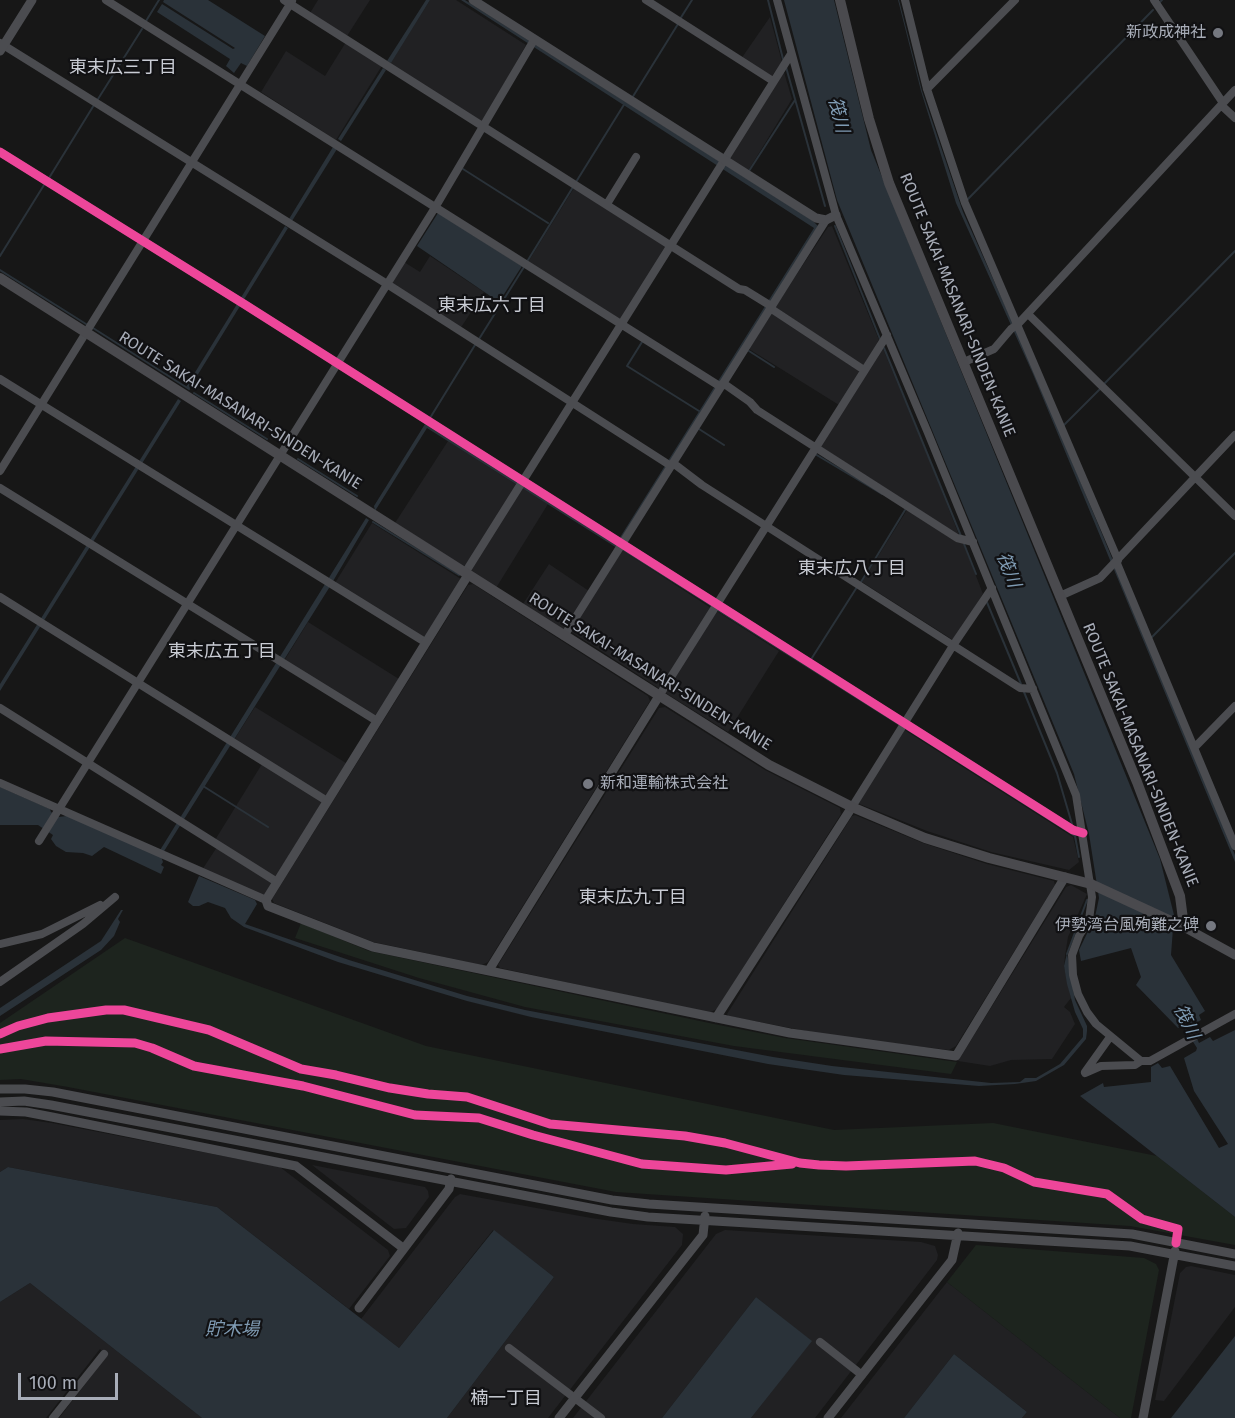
<!DOCTYPE html>
<html>
<head>
<meta charset="utf-8">
<style>
  body { margin:0 }
  #map { position:relative; width:1235px; height:1418px; overflow:hidden; background:#171717; font-family:"Fira Sans",sans-serif }
  canvas { display:block }
  .scale { position:absolute; left:18px; top:1373px; width:100px; height:27px; box-sizing:border-box; border:3px solid #a8adb8; border-top:0; padding-left:8px; font-size:18px; line-height:21px; white-space:nowrap; color:#a8adb8; -webkit-text-stroke:4px #111113; paint-order:stroke }
</style>
</head>
<body>
<div id="map">
<canvas width="1235" height="1418"></canvas>
<div class="scale">100 m</div>
</div>
<script>
const g = document.querySelector('canvas').getContext('2d');
g.lineJoin = 'round';
function fill(path, color) { g.fillStyle = color; g.fill(path, 'evenodd'); }
const toPath = rows => new Path2D(rows.map(r => 'M' + r).join(''));
function trace(path, color, width, dash) { g.strokeStyle = color; g.lineWidth = width; g.lineCap = dash ? 'butt' : 'round'; g.setLineDash(dash || []); g.stroke(path); }
function drawText(font, color, halo, rows, align = 'center') {
  g.font = font + ' "Fira Sans","Noto Sans JP",sans-serif'; g.lineWidth = 4.5; g.setLineDash([]); g.textBaseline = 'middle'; g.strokeStyle = halo; g.fillStyle = color; for (const [text, x, y, turn = 0] of rows) {
    g.save(); g.translate(x, y); g.rotate((+turn || 0) * Math.PI / 180); g.textAlign = isNaN(turn) ? turn : align; if (halo) g.strokeText(text, 0, 0); g.fillText(text, 0, 0); g.restore();
  }
}
fill(toPath([
  [318,0,370,0,347,36,310,13],
  [430,0,456,0,526,45,484,119,481,121,390,64],
  [770,17,782,62,772,76,741,59],
  [346,42,383,64,336,140,261,92,286,51,325,76],
  [783,69,792,99,748,171,728,158],
  [574,188,665,245,666,248,622,320,528,262],
  [832,226,879,340,863,366,775,307,828,227],
  [430,256,484,292,460,329,392,283,404,262,420,272],
  [774,313,860,372,839,405,749,349,771,314],
  [882,346,933,469,959,535,821,447,822,442],
  [448,441,517,485,468,564,464,566,395,523],
  [522,488,548,504,496,588,472,572,471,568],
  [907,510,955,540,963,542,983,594,953,640,862,582],
  [372,523,461,579,424,638,335,583],
  [622,550,711,608,660,689,570,631],
  [549,564,589,591,564,631,523,604],
  [473,584,648,696,650,701,488,962,482,965,373,942,274,903,272,899,468,585],
  [715,610,779,651,728,732,664,692],
  [308,622,399,679,374,717,284,661],
  [255,707,346,763,327,795,324,795,234,740],
  [665,707,765,770,840,808,841,814,717,1009,709,1013,500,968,498,965,659,708],
  [903,729,1073,837,1079,862,1069,870,991,852,927,831,857,803],
  [262,764,320,799,322,802,276,876,273,877,215,840],
  [855,815,923,843,987,864,1054,881,1055,885,956,1046,949,1050,832,1036,728,1016,727,1014,852,816],
  [217,847,272,882,265,895,262,896,202,870],
  [1071,885,1087,894,1068,937,1065,956,1064,966,1071,998,1064,1007,1070,1012,1075,1024,1052,1059,1011,1060,990,1066,958,1061,1066,887],
  [23,1119,52,1123,280,1167,388,1250,390,1256,349,1309,217,1207,8,1167,0,1172,0,1120],
  [312,1165,425,1187,428,1191,429,1197,406,1228,394,1229],
  [460,1194,591,1218,633,1224,675,1227,683,1234,682,1245,548,1418,447,1418,554,1277,493,1230,399,1348,361,1319,455,1197],
  [725,1230,921,1242,935,1246,938,1255,937,1260,815,1418,751,1418,811,1341,756,1297,662,1418,573,1418,716,1234],
  [1191,1266,1235,1275,1235,1307,1164,1401,1155,1400,1180,1273,1186,1267],
  [947,1282,1120,1418,1022,1418,1027,1412,954,1354,904,1418,841,1418],
  [30,1283,202,1418,59,1418,107,1356,100,1349,46,1418,0,1418,0,1302]
]), '#212123');
fill(toPath([
  [301,923,369,951,714,1024,785,1038,957,1062,951,1074,734,1046,525,1007,419,978,295,938],
  [125,938,426,1046,834,1130,993,1123,1157,1156,1235,1217,1235,1245,1130,1226,616,1192,68,1087,21,1079,0,1080,0,1023],
  [976,1245,1144,1258,1156,1264,1159,1270,1131,1418,1120,1418,947,1282]
]), '#1d241e');
fill(toPath([
  [164,0,208,0,265,36,247,66,241,63,234,73,226,66,230,59,157,12,162,4,233,49,235,48,163,2],
  [426,0,430,0,391,63,387,61],
  [461,0,465,0,812,220,818,226,621,541,619,539,814,228],
  [784,0,834,0,871,150,1160,859,1174,915,1171,955,1205,1011,1199,1015,1201,1020,1191,1026,1199,1043,1210,1037,1213,1041,1235,1030,1235,1217,1080,1096,1103,1083,1104,1087,1151,1082,1151,1067,1158,1063,1162,1068,1170,1066,1219,1148,1228,1144,1194,1091,1184,1058,1196,1051,1197,1048,1183,1026,1178,1028,1136,985,1141,977,1131,948,1081,961,1079,950,1095,917,1099,898,1089,834,1074,774,837,200],
  [898,0,899,0,922,91,963,212,1035,372,1235,855,1235,862,1033,374,956,203,921,91],
  [383,68,386,70,341,141,338,139],
  [333,147,337,149,292,221,289,219],
  [438,213,522,266,499,302,417,246],
  [285,226,288,228,189,389,186,387],
  [178,399,181,401,0,691,0,684],
  [425,424,618,546,617,548,427,428,375,511,374,506],
  [366,518,369,520,329,588,161,856,163,862,161,865,164,867,161,874,104,847,92,856,83,853,66,852,56,846,51,839,53,835,38,825,0,825,0,787,50,809,51,812,58,817,67,816,157,855],
  [199,876,255,900,257,904,245,924,349,960,467,996,525,1010,773,1057,832,1066,991,1083,1020,1082,1025,1078,1036,1078,1060,1064,1083,1037,1083,1029,1075,1012,1067,984,1064,966,1067,953,1075,1000,1087,1026,1087,1031,1086,1039,1064,1065,1036,1081,1015,1084,979,1086,844,1075,768,1064,531,1017,467,1001,338,962,244,927,231,918,225,908,208,902,199,906,193,906,188,902],
  [121,910,123,910,118,919,120,922,114,936,101,950,0,1016,0,1008,101,941],
  [8,1167,217,1207,399,1348,494,1230,554,1277,447,1418,202,1418,30,1283,0,1302,0,1172],
  [756,1297,812,1341,751,1418,662,1418],
  [1235,1336,1235,1418,1171,1418],
  [954,1354,1027,1412,1022,1418,904,1418]
]), '#2a3239');
trace(toPath([
  [768,0,783,59],
  [1160,2,1162,0],
  [680,19,692,0],
  [146,21,159,0],
  [786,67,825,206],
  [632,98,678,24],
  [98,99,142,29],
  [463,169,548,223],
  [749,171,795,100],
  [49,178,94,105],
  [576,182,625,103],
  [967,200,1153,10],
  [835,226,880,339],
  [0,256,44,185],
  [528,260,573,187],
  [0,270,86,324],
  [93,328,189,389],
  [479,339,524,267],
  [642,342,627,366,699,411],
  [884,348,961,536],
  [749,351,774,367],
  [1105,383,1235,251],
  [194,393,267,439],
  [430,418,475,345],
  [1064,425,1100,389],
  [699,429,724,445],
  [815,454,882,494],
  [298,459,357,496],
  [373,522,459,575],
  [964,544,976,574],
  [622,549,712,606],
  [861,582,905,510],
  [986,600,1021,684],
  [716,609,900,725],
  [1152,637,1235,553],
  [810,661,857,587],
  [1024,692,1057,773,1072,824],
  [905,728,1075,836,1079,857],
  [203,786,268,827],
  [1067,954,1087,900]
]), '#2a3239', 2);
trace(toPath([
  [106,0,721,387],
  [284,0,739,289,745,290,771,306],
  [646,0,773,81],
  [777,0,836,215,928,433,1076,795,1092,897,1089,920,1079,936,1072,955,1073,975,1078,994,1087,1012,1096,1024,1141,1061],
  [905,0,927,89,965,203,1118,560],
  [1154,0,1223,103],
  [0,43,387,284,671,466],
  [927,89,1015,0],
  [1221,105,1235,118],
  [0,152,244,304,1073,830,1083,833],
  [607,204,636,157],
  [770,308,864,370],
  [1028,314,1235,516],
  [964,362,994,349,1011,329,1018,324,1235,90],
  [0,379,425,642],
  [723,383,750,402,757,410,957,538,973,542],
  [673,463,702,485,1020,688,1033,689],
  [0,471,292,1],
  [0,488,377,721],
  [1116,561,1235,846],
  [465,573,791,54],
  [1060,596,1100,578,1235,435],
  [0,597,327,801],
  [564,636,826,220],
  [659,696,887,335],
  [0,708,277,882],
  [1195,747,1235,706],
  [0,783,266,900],
  [852,807,954,644,992,588],
  [39,841,436,206,534,40],
  [0,944,42,934,100,905],
  [0,982,83,924,115,897],
  [1085,1072,1110,1037],
  [1085,1073,1101,1066,1135,1065,1141,1061,1150,1061,1235,1014],
  [820,1342,862,1375],
  [509,1348,601,1418],
  [53,1418,104,1354]
]), '#4b4c50', 8);
trace(toPath([
  [473,0,816,218,826,220,836,215],
  [0,51,32,0],
  [468,575,266,900,268,906,373,947,790,1033,956,1056,1065,877],
  [1184,927,1235,955],
  [489,970,659,696],
  [716,1018,852,807],
  [0,1089,25,1089,53,1092,612,1200,649,1204,1132,1234,1235,1254],
  [0,1102,24,1101,51,1105,611,1212,648,1217,1130,1246,1235,1266],
  [0,1111,26,1112,52,1117,296,1166,403,1248],
  [359,1308,449,1189,451,1179],
  [559,1418,703,1235,705,1216],
  [828,1418,952,1260,958,1233],
  [1143,1418,1175,1251]
]), '#4b4c50', 9);
trace(toPath([
  [0,278,769,765,852,807,925,838,989,858,1091,884,1184,927,1180,896,1137,782,889,183,869,119,840,0]
]), '#4a4a4e', 10);
trace(toPath([
  [0,152,244,304,1073,830,1083,833],
  [0,1034,18,1026,48,1018,106,1010,124,1010,209,1030,301,1069,336,1075,390,1088,428,1094,467,1097,550,1124,685,1136,725,1143,800,1163,819,1165,846,1166,975,1161,1004,1168,1034,1182,1107,1194,1142,1219,1178,1229,1176,1243],
  [0,1049,46,1041,135,1043,152,1048,194,1066,303,1086,415,1115,479,1118,533,1135,642,1164,726,1170,792,1164]
]), '#ed469a', 9);
for (const [x, y, r, color] of [
  [1218,33,6,"#757880"],
  [588,784,6,"#757880"],
  [1211,926,6,"#757880"]
]) { const dot = new Path2D(); dot.arc(x, y, r, 0, 2 * Math.PI); g.fillStyle = color; g.fill(dot); trace(dot, '#111113', 2); }
drawText('16px', '#a8adb8', '#111113', [
  ["新政成神社",1206,33],
  ["新和運輸株式会社",600,784,"left"],
  ["伊勢湾台風殉難之碑",1199,926]
], 'right');
drawText('16px', '#a8adb8', '#111113', [
  ["ROUTE SAKAI-MASANARI-SINDEN-KANIE",957,305,68],
  ["ROUTE SAKAI-MASANARI-SINDEN-KANIE",240,411,32],
  ["ROUTE SAKAI-MASANARI-SINDEN-KANIE",650,672,32],
  ["ROUTE SAKAI-MASANARI-SINDEN-KANIE",1140,755,68]
]);
drawText('18px', '#c9ccd4', '#111113', [
  ["東末広三丁目",123,68],
  ["東末広六丁目",492,306],
  ["東末広八丁目",852,569],
  ["東末広五丁目",222,652],
  ["東末広九丁目",633,898],
  ["楠一丁目",506,1399]
]);
drawText('italic 18px', '#7f9bb3', '#111113', [
  ["筏川",838,115,76],
  ["筏川",1008,570,69],
  ["筏川",1186,1022,64],
  ["貯木場",232,1330]
]);
</script>
</body>
</html>
